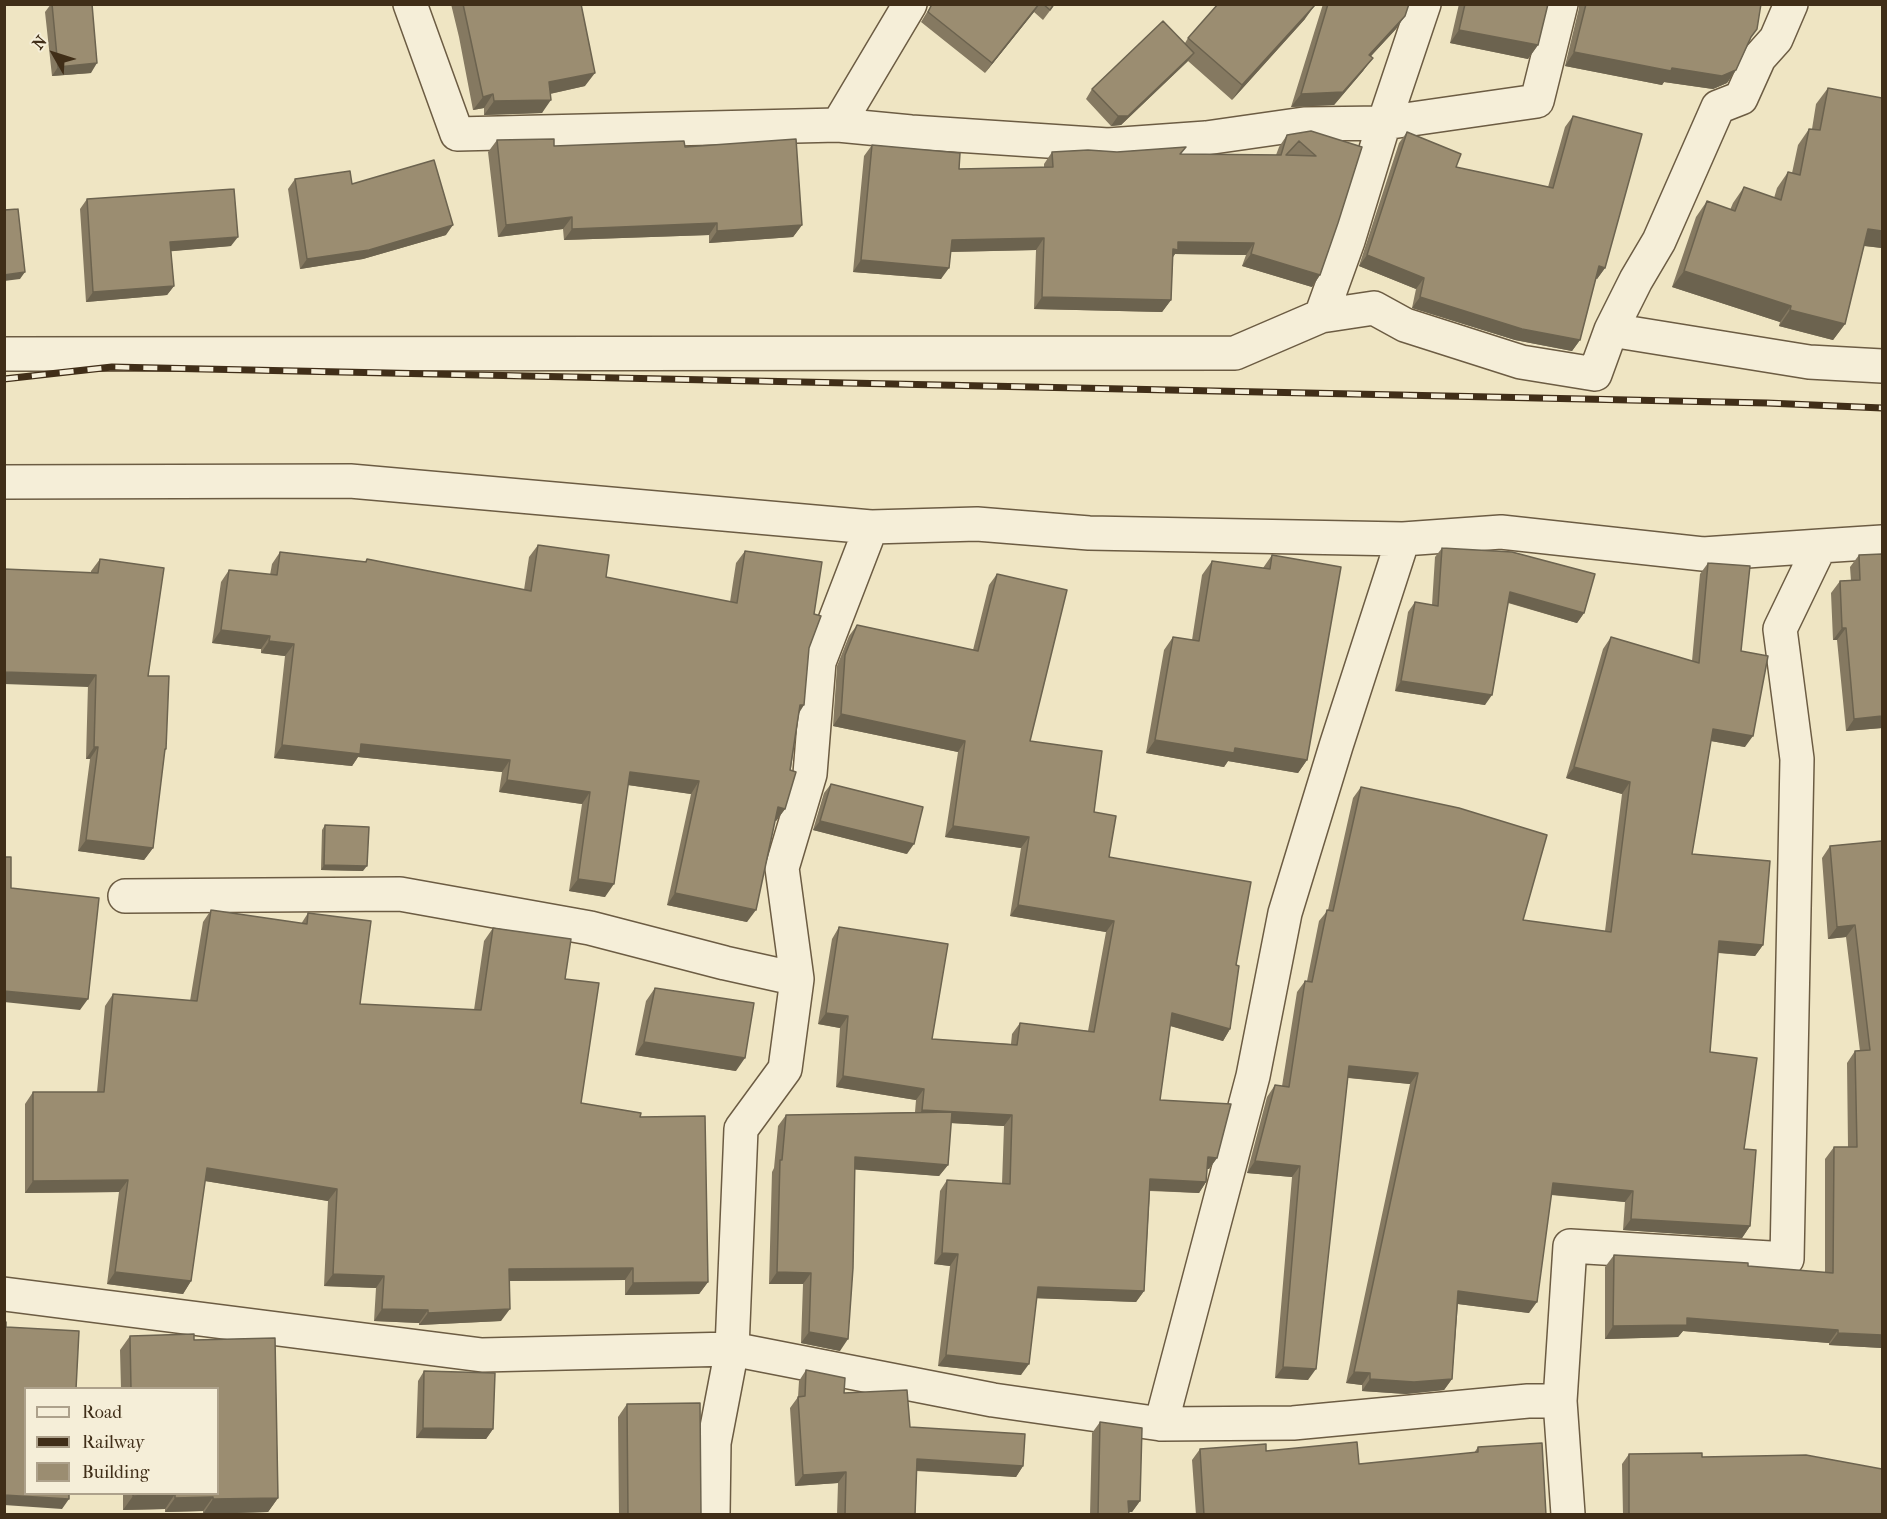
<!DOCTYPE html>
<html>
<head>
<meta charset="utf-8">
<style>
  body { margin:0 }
  #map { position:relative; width:1887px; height:1519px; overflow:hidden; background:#efe5c3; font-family:"IM FELL French Canon",serif }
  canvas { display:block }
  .frame { position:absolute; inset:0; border:6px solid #402e18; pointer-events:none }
  .legend { position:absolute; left:24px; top:1387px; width:195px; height:108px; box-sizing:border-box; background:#f5eed8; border:2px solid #ada18b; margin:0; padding:8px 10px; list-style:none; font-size:18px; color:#402e18 }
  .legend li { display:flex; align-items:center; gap:12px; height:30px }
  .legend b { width:30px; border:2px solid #ada18b }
  .north { position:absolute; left:24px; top:24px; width:60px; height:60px; -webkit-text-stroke:4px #f5eed8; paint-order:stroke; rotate:309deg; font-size:16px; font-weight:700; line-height:24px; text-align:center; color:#402e18 }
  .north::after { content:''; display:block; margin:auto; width:21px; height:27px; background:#402e18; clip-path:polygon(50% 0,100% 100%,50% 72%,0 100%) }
</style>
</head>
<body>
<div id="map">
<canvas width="1887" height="1519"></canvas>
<div class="frame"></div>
<ul class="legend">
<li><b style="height:8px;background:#f5eed8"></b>Road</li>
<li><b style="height:8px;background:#402e18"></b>Railway</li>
<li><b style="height:16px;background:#9b8d71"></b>Building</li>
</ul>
<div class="north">N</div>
</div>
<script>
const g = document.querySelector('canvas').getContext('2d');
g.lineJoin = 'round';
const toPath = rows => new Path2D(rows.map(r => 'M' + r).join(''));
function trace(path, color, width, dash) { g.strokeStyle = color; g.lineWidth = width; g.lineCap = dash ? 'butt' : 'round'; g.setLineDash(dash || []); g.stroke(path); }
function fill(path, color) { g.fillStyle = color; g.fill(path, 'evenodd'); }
const street = toPath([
  [410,4,457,134,838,125,911,132,1108,145,1206,138,1304,124,1384,123,1348,241,1321,316,1374,308,1405,325,1521,362,1595,374,1611,330,1809,362,1882,366],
  [1424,4,1384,123,1537,101,1561,4],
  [838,125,910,4],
  [1611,330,1636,280,1659,241,1718,107,1741,98,1759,58,1776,39,1791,4],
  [4,354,1235,353,1321,316],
  [4,482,350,481,871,527],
  [125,896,400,894,590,928,725,963,797,979],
  [4,1294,482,1355,732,1349,993,1400,1161,1424,1293,1423,1528,1401,1560,1401],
  [1161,1424,1253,1076,1285,913,1336,746,1403,539],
  [713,1514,714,1443,732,1349,741,1129,785,1069,797,979,782,868,810,774,819,662,871,527,977,524,1089,533,1403,539,1501,532,1703,554,1820,546],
  [1568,1514,1560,1401,1570,1246,1787,1259,1797,759,1780,629,1820,546,1882,542]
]);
trace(street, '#6c5c43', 36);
trace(street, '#f5eed8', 33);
const rail = toPath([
  [4,379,112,367,1767,403,1882,408]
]);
trace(rail, '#402e18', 7);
trace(rail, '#f5eed8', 4.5, [14]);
fill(toPath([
  [51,4,92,4,91,73,52,76,45,12],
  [451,4,581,4,585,86,550,94,542,113,484,115,484,108,473,110,459,37],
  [932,4,1055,4,1043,20,1034,12,985,73,921,22],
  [1323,4,1409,4,1396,29,1371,56,1363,71,1334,105,1291,107],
  [1459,4,1548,4,1538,45,1528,59,1450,43],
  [1579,4,1761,4,1751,38,1736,70,1727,83,1713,89,1664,82,1662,85,1565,66,1579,8],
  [1305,19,1232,100,1188,61,1121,125,1111,126,1086,99,1092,89,1185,43,1188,38],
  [1828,88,1882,248,1864,246,1845,324,1833,340,1779,326,1780,322,1672,287,1696,217,1707,201,1730,210,1733,203,1744,187,1774,198,1777,188,1788,172,1792,173,1798,145,1809,129,1812,129,1816,104],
  [1573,116,1605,268,1597,279,1596,278,1580,340,1572,351,1515,340,1412,308,1416,289,1359,266,1399,143,1407,132,1456,167,1548,187,1565,127],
  [1287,135,1362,147,1320,275,1312,287,1242,266,1246,255,1175,254,1173,257,1171,300,1162,312,1034,309,1036,250,951,252,941,279,853,272,864,156,872,145,959,169,1044,167,1044,164,1052,152,1117,152,1186,147,1181,154,1276,155,1279,147],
  [497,140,554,146,685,147,802,225,793,237,709,243,709,235,564,240,563,229,498,237,488,152],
  [295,179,446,235,363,259,300,269,288,189],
  [87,199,231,246,171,251,174,286,167,295,86,302,80,209],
  [538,545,606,577,730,602,736,563,745,551,809,648,785,809,776,821,775,821,747,922,667,905,691,794,628,785,605,897,569,891,582,804,499,792,502,772,358,757,352,766,274,758,285,656,261,653,261,649,212,643,221,582,229,570,270,575,272,564,280,552,365,562,367,559,524,590,529,557],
  [1442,548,1584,613,1577,623,1508,603,1485,705,1395,691,1408,612,1415,602,1432,605,1435,557],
  [1882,554,1882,728,1846,731,1837,640,1833,640,1831,593,1840,581,1851,581,1850,567,1859,555],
  [1272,555,1307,760,1298,773,1228,761,1224,767,1146,753,1164,650,1173,637,1192,640,1202,575,1212,561,1263,568],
  [100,559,148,676,166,749,164,752,153,848,144,860,78,851,90,759,86,759,91,572,91,571],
  [1708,563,1741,651,1745,747,1711,741,1692,854,1763,945,1755,956,1718,953,1710,1052,1744,1149,1750,1226,1742,1238,1623,1230,1625,1202,1551,1195,1529,1313,1458,1304,1452,1379,1444,1390,1406,1394,1362,1391,1362,1385,1346,1383,1410,1084,1348,1078,1308,1380,1275,1378,1292,1177,1247,1173,1267,1097,1275,1085,1282,1086,1297,992,1305,981,1307,981,1319,921,1328,910,1353,798,1361,787,1523,920,1605,931,1622,794,1566,778,1603,649,1611,637,1692,661,1700,574],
  [997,574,1030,741,1094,812,1109,857,1236,965,1230,1029,1223,1041,1170,1026,1160,1100,1217,1158,1209,1169,1207,1169,1206,1182,1199,1193,1150,1191,1144,1291,1136,1302,1036,1298,1021,1375,938,1366,950,1266,934,1264,940,1191,947,1180,1002,1184,1004,1126,951,1123,948,1165,939,1176,855,1169,840,1351,801,1343,803,1284,769,1284,772,1172,774,1168,778,1126,786,1115,915,1112,916,1100,836,1087,840,1028,818,1024,832,939,839,927,932,1039,1011,1044,1012,1034,1020,1023,1088,1031,1106,932,1010,916,1021,848,945,837,958,752,833,726,837,666,849,636,857,625,973,650,989,585],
  [831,784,907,854,813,830,824,793],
  [325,825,363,871,321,870,322,830],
  [1882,841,1882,1348,1829,1345,1829,1343,1683,1331,1678,1337,1605,1339,1605,1267,1614,1255,1825,1273,1825,1159,1834,1147,1848,1147,1847,1063,1855,1051,1860,1051,1846,937,1828,939,1822,858,1830,846],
  [211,910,301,924,308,913,360,1004,474,1010,484,941,493,928,565,979,581,1103,640,1117,708,1282,699,1294,625,1295,625,1280,509,1281,501,1321,419,1325,419,1323,374,1321,376,1288,324,1286,328,1201,205,1181,191,1281,183,1294,107,1284,119,1192,25,1193,25,1104,33,1092,97,1092,105,1006,113,994,190,1001,203,922],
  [655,988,736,1071,635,1055,646,1001],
  [194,1334,194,1340,275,1338,278,1498,268,1512,203,1514,203,1511,165,1512,165,1509,123,1510,123,1494,218,1494,218,1389,121,1389,120,1350,130,1336],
  [806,1370,844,1393,910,1427,1023,1466,1016,1477,916,1471,915,1515,837,1515,838,1483,795,1486,790,1408,798,1397,799,1381],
  [424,1371,493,1429,486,1439,416,1438,418,1381],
  [627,1404,701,1515,619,1515,618,1417],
  [1100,1422,1140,1501,1132,1512,1129,1512,1129,1515,1090,1515,1092,1433],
  [1478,1447,1546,1515,1196,1515,1192,1460,1200,1449,1266,1451,1359,1464,1474,1453],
  [1629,1454,1702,1457,1882,1515,1623,1515,1622,1464]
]), '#857961');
fill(toPath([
  [1039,4,1034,12,985,73,992,63],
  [1315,5,1305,19,1232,100,1242,85],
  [1405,16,1396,29,1360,68,1369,55],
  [1459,30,1538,45,1528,59,1450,43],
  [1574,52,1672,68,1736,70,1727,83,1713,89,1664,82,1662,85,1565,66],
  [1194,53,1187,62,1121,125,1111,126,1118,116],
  [1373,58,1363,71,1334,105,1291,107,1301,94],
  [97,63,91,73,52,76,58,67],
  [595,73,585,86,540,96,549,82],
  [493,94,484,108,473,110,483,97],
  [551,100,542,113,484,115,494,101],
  [572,217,563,229,498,237,506,225],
  [717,223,709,235,564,240,572,229],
  [453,225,446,235,363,259,300,269,307,259],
  [802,225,793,237,709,243,717,231],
  [1868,229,1882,231,1882,248,1857,245],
  [238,237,231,246,163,252,170,242],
  [1044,238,1036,250,944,252,952,240],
  [1178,242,1254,243,1246,255,1175,254,1170,261,1165,261],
  [1251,254,1320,275,1312,287,1242,266],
  [1367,255,1424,278,1416,289,1359,266],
  [861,260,949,268,941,279,853,272],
  [1599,266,1605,268,1597,279,1592,277],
  [1684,271,1791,306,1780,322,1672,287],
  [25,272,20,279,4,281,4,275],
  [174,286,167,295,86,302,93,292],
  [1042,297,1171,300,1162,312,1034,309],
  [1420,297,1580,340,1572,351,1515,340,1412,308],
  [1790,310,1845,324,1833,340,1779,326],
  [1510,592,1584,613,1577,623,1503,601],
  [1842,628,1846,628,1837,640,1833,640],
  [221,630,270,636,261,649,212,643],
  [269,641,294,644,285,656,261,653],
  [4,672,96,675,88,687,4,684],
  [1401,681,1492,695,1485,705,1395,691],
  [800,705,804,705,796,718],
  [841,714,965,741,958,752,833,726],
  [1882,716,1882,728,1846,731,1854,719],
  [1713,729,1753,736,1745,747,1705,740],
  [1155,740,1235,748,1307,760,1298,773,1228,761,1224,767,1146,753],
  [361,744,510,760,502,772,358,757,352,766,274,758,282,745],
  [94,747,98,747,90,759,86,759],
  [1574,767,1630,782,1622,794,1566,778],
  [630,772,699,781,691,794,621,784],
  [507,780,590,792,582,804,499,792],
  [778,807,785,809,776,821,769,819],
  [820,821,914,844,907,854,813,830],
  [953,826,1029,837,1021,848,945,837],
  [86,840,153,848,144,860,78,851],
  [324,865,367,866,363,871,321,870],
  [578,879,614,884,605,897,569,891],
  [675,893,756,910,747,922,667,905],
  [1018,905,1114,921,1106,932,1010,916],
  [1855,925,1846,937,1828,939,1837,927],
  [1719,941,1763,945,1755,956,1711,952],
  [4,991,88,999,80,1010,4,1002],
  [826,1013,848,1016,840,1028,818,1024],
  [1172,1013,1230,1029,1223,1041,1164,1024],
  [644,1042,745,1058,736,1071,635,1055],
  [1349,1066,1418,1073,1410,1084,1341,1077],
  [843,1076,924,1089,916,1100,836,1087],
  [922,1110,1012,1115,1004,1126,915,1121],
  [855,1157,948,1165,939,1176,847,1169],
  [1208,1157,1217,1158,1209,1169,1200,1168],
  [1255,1161,1300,1166,1292,1177,1247,1173],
  [207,1168,337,1189,328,1201,199,1180],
  [1150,1179,1206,1182,1199,1193,1143,1190],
  [128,1180,119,1192,25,1193,33,1181],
  [1553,1183,1633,1191,1625,1202,1545,1194],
  [1631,1219,1750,1226,1742,1238,1623,1230],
  [942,1253,958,1254,950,1266,934,1264],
  [633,1268,625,1280,501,1281,509,1269],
  [115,1272,191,1281,183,1294,107,1284],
  [777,1272,811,1273,803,1284,769,1284],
  [333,1274,384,1276,376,1288,324,1286],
  [708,1282,699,1294,625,1295,633,1283],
  [1038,1287,1144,1291,1136,1302,1030,1298],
  [1458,1291,1537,1302,1529,1313,1450,1303],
  [382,1309,428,1310,419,1323,374,1321],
  [510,1309,501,1321,419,1325,428,1313],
  [1687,1318,1838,1330,1829,1343,1683,1331,1678,1337,1605,1339,1613,1326],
  [809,1332,848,1339,840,1351,801,1343],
  [1838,1333,1882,1335,1882,1348,1829,1345],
  [946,1355,1029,1364,1021,1375,938,1366],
  [1283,1367,1316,1369,1308,1380,1275,1378],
  [1354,1372,1370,1373,1362,1385,1346,1383],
  [1370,1379,1452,1379,1444,1390,1406,1394,1362,1391],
  [423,1428,493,1429,486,1439,416,1438],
  [917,1459,1023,1466,1016,1477,909,1470],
  [846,1472,838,1483,795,1486,803,1475],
  [175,1494,165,1509,123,1510,133,1496],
  [4,1495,69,1499,62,1509,4,1505],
  [213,1497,203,1511,165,1512,175,1498],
  [278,1498,268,1512,203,1514,213,1499],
  [1128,1501,1140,1501,1132,1512,1120,1512]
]), '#6c634f');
const building = toPath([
  [52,4,92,4,97,63,58,67,52,4],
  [463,4,581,4,595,73,549,82,551,100,494,101,493,94,483,97,463,4],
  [932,4,1039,4,992,63,928,12,932,4],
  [1043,4,1054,4,1050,10,1043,4],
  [1218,4,1315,4,1315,5,1242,85,1188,38,1218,4],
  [1328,4,1409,4,1405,16,1369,55,1373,58,1343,92,1301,94,1328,4],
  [1465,4,1548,4,1538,45,1459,30,1465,4],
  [1586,4,1761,4,1757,29,1751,37,1736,70,1722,76,1672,68,1671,71,1574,52,1586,4],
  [1163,21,1194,53,1128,116,1118,116,1092,89,1163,21],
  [1828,88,1882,98,1882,231,1868,229,1845,324,1790,310,1791,306,1684,271,1707,201,1735,211,1744,187,1781,200,1788,172,1800,175,1809,129,1820,130,1828,88],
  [1573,116,1642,134,1605,268,1599,266,1580,340,1522,329,1420,297,1424,278,1367,255,1407,132,1461,154,1456,167,1553,188,1573,116],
  [1311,131,1362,147,1338,223,1320,275,1251,254,1254,243,1178,242,1178,250,1173,249,1171,300,1042,297,1044,238,952,240,949,268,861,260,872,145,960,153,959,169,1053,167,1052,152,1088,150,1117,152,1186,147,1180,154,1281,155,1287,135,1311,131],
  [1299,141,1316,156,1286,155,1299,141],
  [554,139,554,146,684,141,685,147,796,139,802,225,717,231,717,223,572,229,572,217,506,225,497,140,554,139],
  [434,160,453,225,369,250,307,259,295,179,350,171,352,184,434,160],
  [234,189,238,237,170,242,174,286,93,292,87,199,234,189],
  [18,209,25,272,4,275,4,210,18,209],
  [538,545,609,555,606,577,737,603,745,551,822,562,814,614,821,616,809,648,804,705,800,705,790,770,796,772,785,809,778,807,756,910,675,893,699,781,630,772,614,884,578,879,590,792,507,780,510,760,361,744,360,754,282,745,294,644,269,641,270,636,221,630,229,570,277,575,280,552,366,562,367,559,531,591,538,545],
  [1442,548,1512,552,1595,574,1584,613,1510,592,1492,695,1401,681,1415,602,1438,606,1442,548],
  [1882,554,1882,716,1854,719,1846,628,1842,628,1840,581,1860,580,1859,555,1882,554],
  [1272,555,1341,567,1307,760,1235,748,1234,753,1155,740,1173,637,1199,641,1212,561,1270,569,1272,555],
  [100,559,164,568,148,676,169,676,166,749,165,749,153,848,86,840,98,747,94,747,96,675,4,672,4,569,98,573,100,559],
  [1708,563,1750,566,1741,651,1768,656,1753,736,1713,729,1692,854,1770,861,1763,945,1719,941,1710,1052,1757,1058,1744,1149,1756,1150,1750,1226,1631,1219,1633,1191,1553,1183,1537,1302,1458,1291,1452,1379,1414,1382,1370,1379,1370,1373,1354,1372,1418,1073,1349,1066,1316,1369,1283,1367,1300,1166,1255,1161,1275,1085,1289,1087,1305,981,1312,982,1327,910,1333,911,1361,787,1459,808,1547,835,1523,920,1611,932,1630,782,1574,767,1611,637,1699,663,1708,563],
  [997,574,1067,590,1030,741,1102,751,1094,812,1116,816,1109,857,1251,882,1236,965,1239,966,1230,1029,1172,1013,1160,1100,1231,1104,1217,1158,1208,1157,1206,1182,1150,1179,1144,1291,1038,1287,1029,1364,946,1355,958,1254,942,1253,947,1180,1010,1184,1012,1115,922,1110,924,1089,843,1076,848,1016,826,1013,839,927,948,944,932,1039,1017,1045,1020,1023,1094,1032,1114,921,1018,905,1029,837,953,826,965,741,841,714,845,655,857,625,978,651,997,574],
  [831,784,923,807,914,844,820,821,831,784],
  [325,825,369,827,367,866,324,865,325,825],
  [1882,841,1882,1335,1838,1333,1838,1330,1687,1318,1687,1325,1613,1326,1614,1255,1748,1263,1748,1266,1833,1273,1834,1147,1857,1147,1855,1051,1870,1050,1855,925,1837,927,1830,846,1882,841],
  [4,857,11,857,11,888,99,898,88,999,4,991,4,857],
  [211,910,307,924,308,913,371,921,360,1004,481,1010,493,928,571,939,565,979,599,983,581,1103,641,1113,640,1117,705,1116,708,1282,633,1283,633,1268,509,1269,510,1309,428,1313,428,1310,382,1309,384,1276,333,1274,337,1189,207,1168,191,1281,115,1272,128,1180,33,1181,33,1092,104,1092,113,994,197,1001,211,910],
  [655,988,754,1003,745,1058,644,1042,655,988],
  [952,1112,948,1165,855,1157,853,1268,848,1339,809,1332,811,1273,777,1272,780,1160,782,1160,786,1115,952,1112],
  [4,1322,6,1322,6,1327,79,1331,76,1389,26,1389,26,1494,69,1494,69,1499,4,1495,4,1322],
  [194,1334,194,1340,275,1338,278,1498,213,1499,213,1497,175,1498,175,1494,133,1496,133,1494,218,1494,218,1389,131,1389,130,1336,194,1334],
  [806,1370,845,1378,844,1393,907,1390,910,1427,1025,1434,1023,1466,917,1459,915,1515,845,1515,846,1472,803,1475,798,1397,805,1396,806,1370],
  [424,1371,495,1373,493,1429,423,1428,424,1371],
  [700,1403,701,1515,628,1515,627,1404,700,1403],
  [1100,1422,1142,1428,1140,1501,1128,1501,1129,1515,1098,1515,1100,1422],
  [1357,1442,1359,1464,1478,1452,1478,1447,1542,1443,1546,1515,1204,1515,1200,1449,1266,1444,1266,1451,1357,1442],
  [1702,1453,1702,1457,1806,1455,1882,1469,1882,1515,1629,1515,1629,1454,1702,1453]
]);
fill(building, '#9b8d71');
trace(building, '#6c634f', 1.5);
</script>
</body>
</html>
